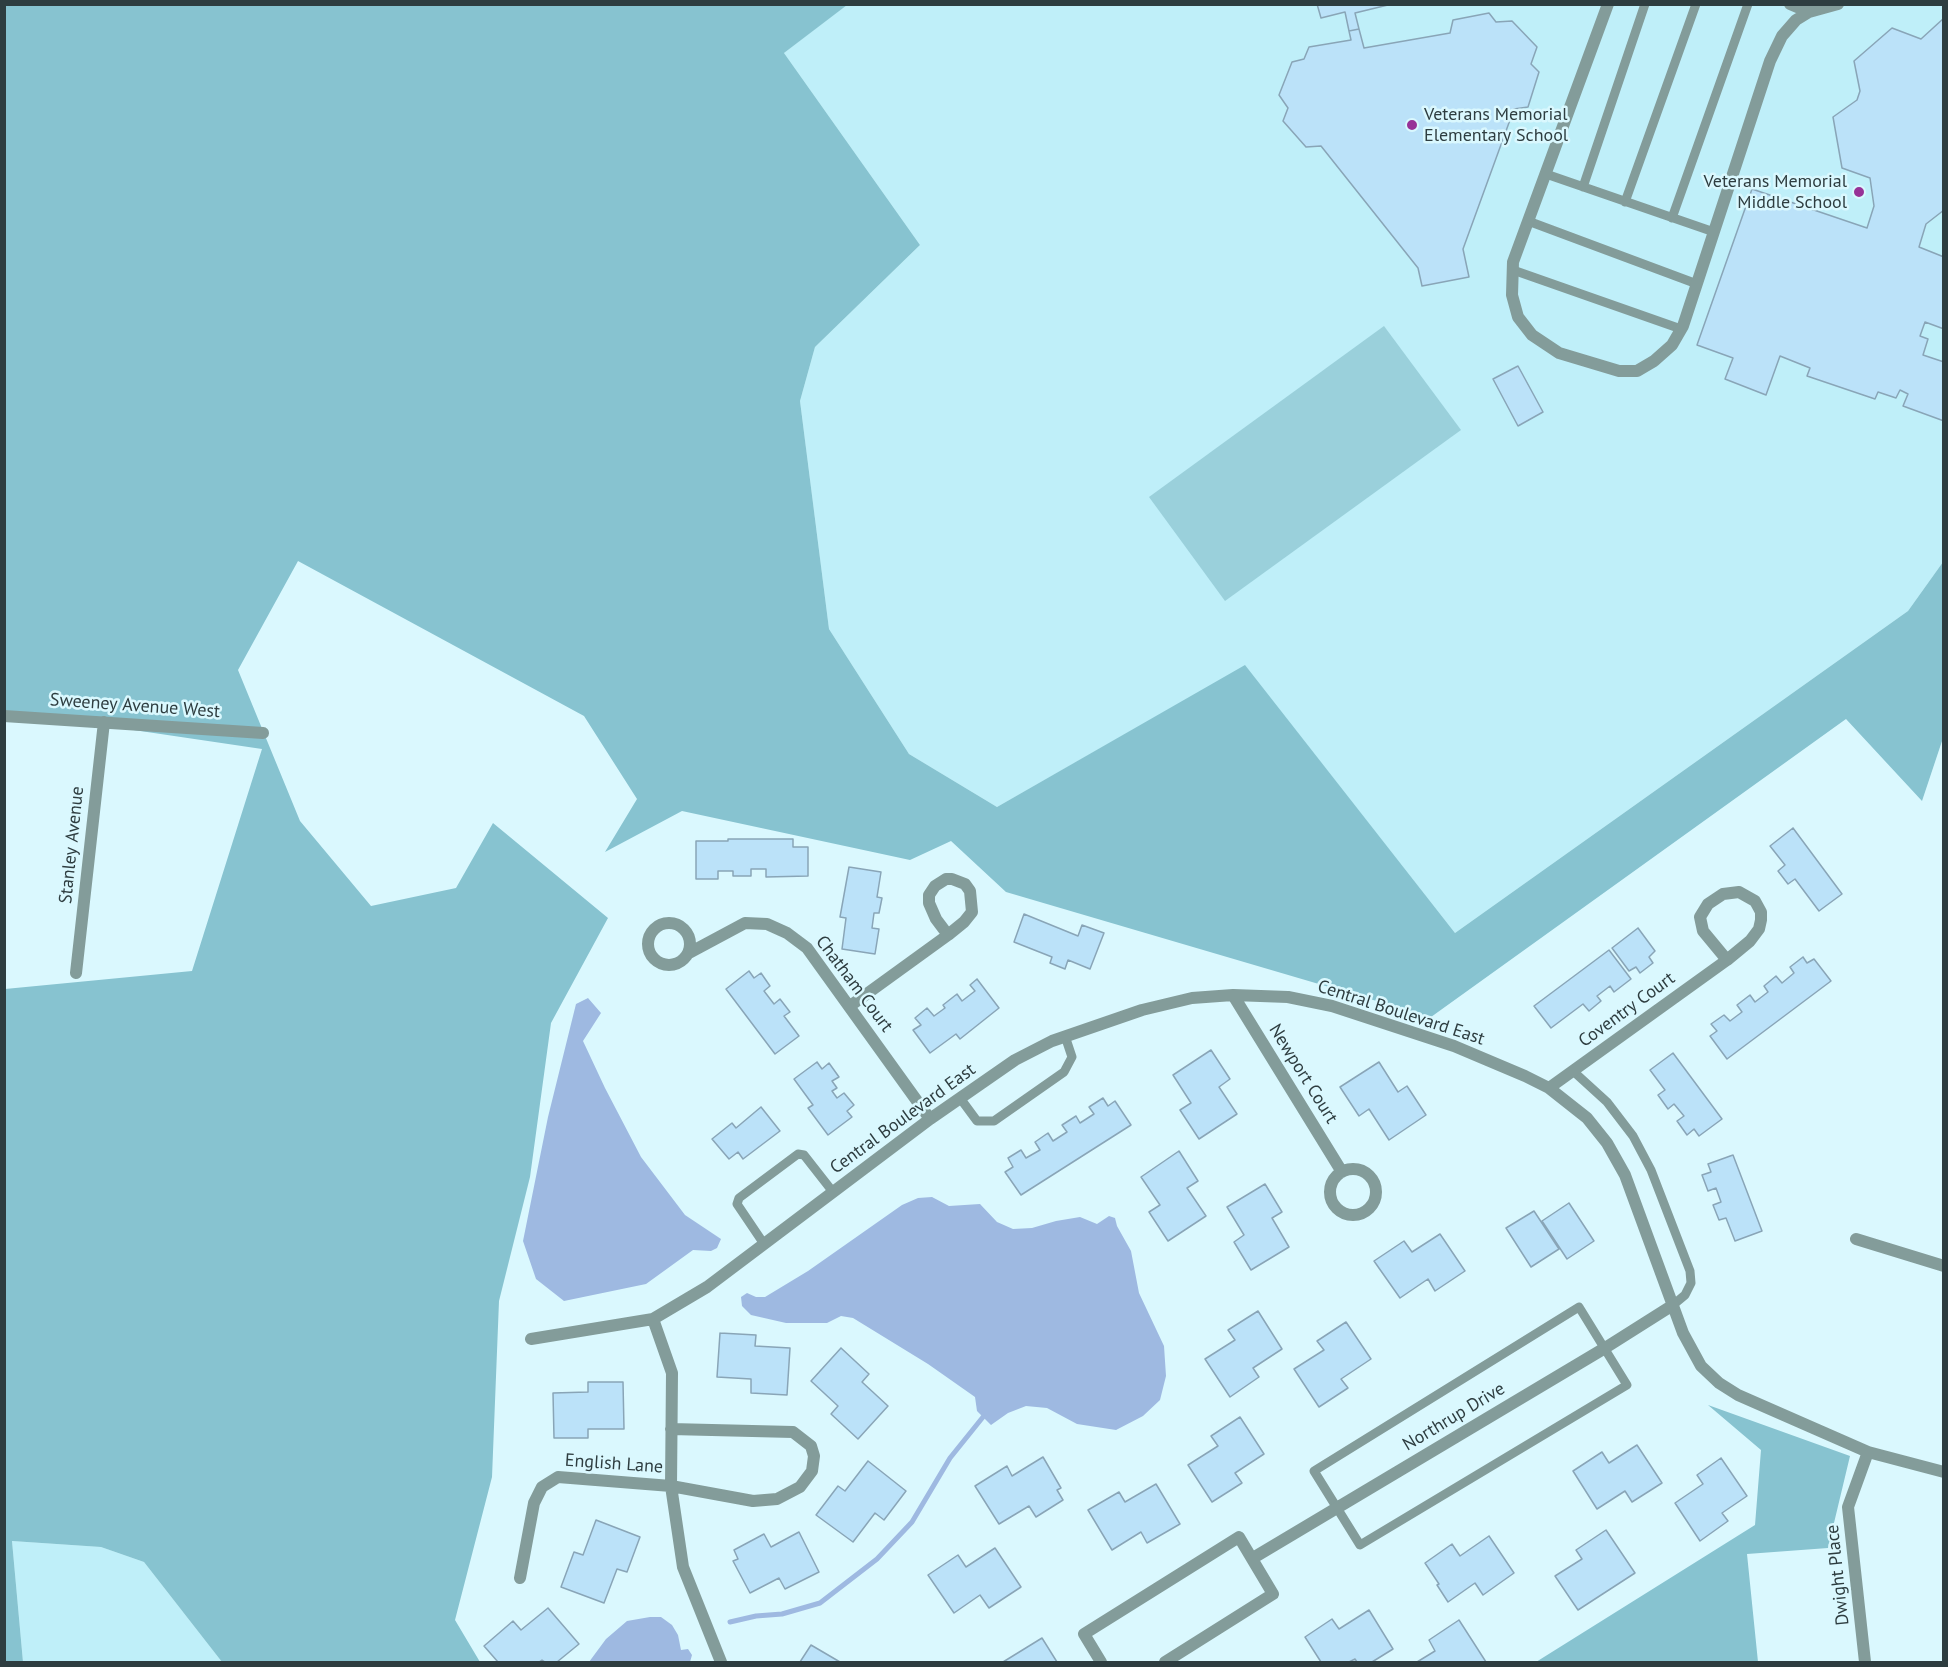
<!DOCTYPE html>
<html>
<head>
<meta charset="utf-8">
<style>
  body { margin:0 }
  #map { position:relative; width:1948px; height:1667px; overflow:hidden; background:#daf8fe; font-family:"PT Sans",sans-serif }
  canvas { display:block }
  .frame { position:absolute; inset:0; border:6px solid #2e3d40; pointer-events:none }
</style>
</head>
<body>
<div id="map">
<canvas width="1948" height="1667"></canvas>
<div class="frame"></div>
</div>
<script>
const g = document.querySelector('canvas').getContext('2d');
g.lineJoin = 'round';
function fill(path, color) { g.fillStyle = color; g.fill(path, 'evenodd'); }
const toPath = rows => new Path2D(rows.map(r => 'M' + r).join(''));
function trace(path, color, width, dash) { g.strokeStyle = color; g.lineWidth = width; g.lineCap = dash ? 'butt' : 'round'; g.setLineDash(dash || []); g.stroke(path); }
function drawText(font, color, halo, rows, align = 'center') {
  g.font = font + ' "PT Sans",sans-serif'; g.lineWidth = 5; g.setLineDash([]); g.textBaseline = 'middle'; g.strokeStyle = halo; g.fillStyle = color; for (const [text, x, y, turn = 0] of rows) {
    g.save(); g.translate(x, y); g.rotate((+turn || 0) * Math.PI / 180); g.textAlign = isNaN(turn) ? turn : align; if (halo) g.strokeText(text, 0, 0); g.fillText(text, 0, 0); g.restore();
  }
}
fill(toPath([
  [847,4,1943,5,1943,562,1908,611,1455,933,1245,666,997,807,909,754,829,629,800,401,815,347,920,245,784,53],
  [12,1541,101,1547,144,1562,222,1662,23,1662]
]), '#bfeff9');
fill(toPath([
  [1384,326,1461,430,1225,601,1149,497]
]), '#9ad0db');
fill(toPath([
  [5,5,847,5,784,53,920,245,815,347,800,401,829,629,909,754,997,807,1245,665,1455,933,1908,611,1943,562,1943,738,1922,801,1846,719,1431,1017,1006,892,951,841,910,860,682,811,605,852,637,799,584,716,298,561,238,670,300,821,371,906,456,888,493,823,608,918,551,1023,530,1177,499,1301,492,1477,455,1620,480,1662,222,1662,144,1562,101,1547,12,1541,23,1662,5,1662,5,989,192,971,262,749,5,711],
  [1708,1405,1850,1456,1828,1548,1747,1554,1758,1662,1536,1662,1755,1525,1761,1450]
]), '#87c3d0');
fill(toPath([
  [588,998,601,1013,583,1041,605,1088,641,1157,685,1215,721,1239,717,1248,711,1251,693,1250,646,1284,564,1301,536,1279,523,1241,548,1117,576,1004],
  [932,1197,949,1206,980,1204,997,1222,1013,1229,1032,1228,1056,1221,1080,1217,1097,1224,1109,1216,1115,1218,1117,1226,1131,1251,1139,1293,1164,1346,1166,1376,1160,1400,1143,1416,1116,1430,1077,1424,1047,1408,1026,1406,1008,1413,991,1425,977,1411,975,1397,928,1364,853,1318,841,1316,827,1323,786,1323,751,1315,742,1306,741,1297,747,1293,756,1297,765,1297,808,1271,902,1205,918,1198],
  [650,1617,661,1617,672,1625,678,1635,681,1650,688,1649,692,1655,690,1662,589,1662,606,1639,627,1621]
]), '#9eb9e1');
trace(toPath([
  [730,1622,756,1616,782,1614,820,1603,877,1559,912,1522,950,1458,983,1417]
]), '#9eb9e1', 5);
const building = toPath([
  [1317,4,1392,4,1355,13,1359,29,1349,31,1345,12,1321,18,1317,4],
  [1489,13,1496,22,1512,21,1537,47,1531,64,1539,72,1528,107,1514,109,1463,249,1469,277,1422,286,1418,268,1321,146,1306,147,1283,121,1288,108,1279,95,1292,62,1304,59,1309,47,1351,40,1349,31,1359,29,1364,48,1450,33,1453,20,1489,13],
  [1944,18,1944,210,1926,224,1919,247,1944,257,1944,329,1925,322,1920,336,1928,339,1923,355,1944,362,1944,421,1903,406,1908,394,1900,390,1896,398,1878,392,1875,399,1807,376,1810,368,1780,356,1766,395,1725,379,1733,358,1697,345,1752,189,1867,228,1874,206,1870,178,1842,168,1833,117,1857,100,1860,91,1854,61,1892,28,1921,39,1944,18],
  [1518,366,1543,412,1518,426,1493,379,1518,366],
  [1793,828,1842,894,1819,911,1795,879,1788,884,1778,871,1785,865,1770,846,1793,828],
  [728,839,793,839,793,847,808,847,808,876,766,877,766,869,751,869,751,876,733,876,733,871,718,871,718,879,696,879,696,841,728,841,728,839],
  [849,867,881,872,877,897,882,898,879,913,874,913,872,928,879,929,875,954,842,949,846,918,840,917,849,867],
  [1024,914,1078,936,1082,925,1104,933,1090,969,1068,960,1065,969,1050,963,1052,957,1014,942,1024,914],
  [1638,928,1655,951,1649,957,1653,963,1640,973,1636,967,1629,971,1612,948,1638,928],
  [1609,950,1631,979,1614,992,1610,986,1597,996,1601,1001,1589,1011,1583,1004,1551,1028,1534,1006,1609,950],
  [1803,957,1807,963,1814,959,1831,981,1727,1059,1710,1036,1717,1031,1711,1024,1724,1015,1730,1021,1742,1012,1737,1005,1750,995,1755,1002,1768,992,1764,986,1776,976,1782,983,1794,973,1790,967,1803,957],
  [749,971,754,978,761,973,770,986,764,991,774,1004,780,999,790,1012,784,1016,799,1036,775,1054,726,989,749,971],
  [977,979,999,1008,960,1039,956,1034,930,1053,913,1030,921,1025,915,1018,927,1008,934,1016,945,1008,943,1005,957,994,962,1001,975,991,970,985,977,979],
  [1211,1050,1230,1079,1219,1087,1237,1114,1199,1139,1180,1110,1191,1103,1173,1075,1211,1050],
  [1673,1053,1722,1119,1699,1136,1694,1129,1687,1135,1677,1121,1684,1116,1674,1104,1668,1109,1658,1095,1665,1090,1650,1070,1673,1053],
  [817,1062,822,1069,829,1063,839,1077,832,1081,837,1088,832,1091,837,1098,844,1093,854,1105,847,1111,852,1117,828,1135,808,1108,813,1105,794,1079,817,1062],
  [1379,1062,1398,1092,1407,1086,1426,1115,1389,1140,1369,1109,1359,1116,1340,1087,1379,1062],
  [1103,1098,1108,1106,1115,1101,1131,1125,1021,1195,1005,1172,1013,1167,1008,1158,1021,1150,1026,1158,1040,1150,1035,1142,1048,1133,1053,1141,1067,1132,1062,1125,1076,1116,1080,1123,1094,1114,1089,1107,1103,1098],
  [761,1107,780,1131,743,1159,738,1152,729,1159,712,1139,732,1123,736,1128,761,1107],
  [1179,1151,1198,1181,1187,1188,1206,1216,1168,1241,1149,1212,1160,1205,1141,1177,1179,1151],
  [1733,1155,1762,1231,1735,1241,1726,1218,1719,1220,1713,1205,1721,1202,1716,1188,1708,1191,1702,1175,1711,1172,1708,1164,1733,1155],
  [1265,1184,1282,1212,1272,1218,1289,1247,1251,1270,1234,1242,1244,1235,1227,1207,1265,1184],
  [1569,1203,1594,1241,1567,1259,1542,1221,1569,1203],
  [1534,1211,1559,1249,1531,1267,1506,1228,1534,1211],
  [1440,1234,1465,1271,1435,1291,1428,1279,1400,1298,1374,1261,1404,1241,1412,1252,1440,1234],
  [1258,1311,1282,1349,1253,1368,1259,1377,1230,1397,1205,1359,1235,1340,1228,1330,1258,1311],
  [1346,1322,1371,1359,1341,1379,1348,1388,1319,1407,1294,1369,1324,1350,1317,1341,1346,1322],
  [720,1333,756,1335,755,1346,790,1348,787,1395,751,1393,751,1379,717,1377,720,1333],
  [841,1348,869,1374,862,1382,888,1406,858,1439,831,1414,838,1406,811,1381,841,1348],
  [588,1382,623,1382,624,1429,588,1429,588,1438,554,1438,553,1393,588,1392,588,1382],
  [1240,1417,1264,1454,1235,1473,1242,1483,1212,1502,1188,1465,1218,1446,1211,1436,1240,1417],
  [1637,1445,1662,1483,1632,1502,1625,1491,1597,1509,1573,1471,1602,1452,1609,1463,1637,1445],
  [1043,1457,1061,1488,1057,1490,1063,1500,1036,1517,1029,1506,999,1524,975,1486,1007,1466,1012,1476,1043,1457],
  [1721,1458,1747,1496,1722,1513,1728,1521,1700,1541,1675,1503,1703,1484,1697,1475,1721,1458],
  [868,1461,906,1491,884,1520,875,1513,853,1542,816,1515,838,1486,845,1491,868,1461],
  [1156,1484,1180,1524,1147,1543,1141,1532,1112,1550,1088,1510,1119,1492,1125,1502,1156,1484],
  [596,1520,640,1537,627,1572,617,1569,604,1603,561,1587,574,1552,583,1555,596,1520],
  [1606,1530,1635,1573,1578,1610,1555,1576,1582,1559,1576,1550,1606,1530],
  [799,1532,819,1572,785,1589,779,1578,750,1593,733,1561,738,1559,734,1550,764,1534,771,1547,799,1532],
  [1489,1536,1514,1573,1483,1595,1475,1583,1448,1602,1437,1585,1439,1584,1425,1563,1452,1544,1460,1556,1489,1536],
  [995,1548,1021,1587,989,1608,980,1595,954,1613,928,1575,958,1555,966,1567,995,1548],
  [548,1608,579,1644,557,1662,545,1662,542,1660,539,1662,498,1662,484,1646,513,1621,521,1630,548,1608],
  [1369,1610,1393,1649,1372,1662,1357,1662,1355,1659,1349,1662,1321,1662,1305,1637,1332,1619,1339,1629,1369,1610],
  [1459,1620,1486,1662,1417,1662,1435,1651,1429,1640,1459,1620],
  [1042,1638,1057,1662,1003,1662,1042,1638],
  [811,1645,840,1662,800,1662,811,1645]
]);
fill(building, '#bbe2f9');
trace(building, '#89a5b7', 1.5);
trace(toPath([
  [1546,174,1714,232],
  [1583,187,1645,4],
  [1625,202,1696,4],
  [1672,218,1748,4],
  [1528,221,1697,284],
  [1513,270,1681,329],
  [1573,1071,1607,1102,1633,1136,1651,1170,1690,1271,1691,1283,1685,1295,1673,1305],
  [960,1098,977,1121,994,1121,1064,1072,1072,1057,1065,1036],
  [764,1244,737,1204,739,1198,798,1154,804,1155,833,1192],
  [1579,1307,1627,1385,1360,1545,1314,1471,1579,1307]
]), '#839c9a', 9);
trace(toPath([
  [1608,4,1513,262,1512,295,1518,317,1532,335,1559,353,1619,371,1637,371,1654,361,1672,345,1683,326,1770,61,1782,36,1796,20,1809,12,1838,4],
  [1790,4,1809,12],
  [4,716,263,733],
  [1739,892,1755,901,1761,912,1761,920,1759,929,1750,941,1727,960,1703,931,1700,917,1708,904,1723,894,1739,892],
  '648 944a21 21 0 1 1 42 0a21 21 0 1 1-42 0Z',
  [689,953,745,923,767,924,787,933,807,948,930,1119],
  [76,973,104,722],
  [1233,995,1342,1172],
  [850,1006,948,935,964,922,972,912,970,891,965,884,952,879,946,879,935,886,929,895,929,903,936,919,948,935],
  [1549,1088,1727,960],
  '1330 1192a23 23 0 1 1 46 0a23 23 0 1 1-46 0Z',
  [1856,1239,1944,1266],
  [653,1319,672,1373,671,1486,683,1567,721,1662],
  [531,1339,653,1319,707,1287,930,1119,1015,1060,1052,1041,1142,1010,1192,998,1233,995,1288,997,1332,1006,1454,1046,1525,1076,1549,1088,1587,1118,1607,1143,1625,1175,1683,1333,1701,1366,1719,1383,1738,1395,1868,1452,1944,1472],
  [1253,1558,1605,1348,1673,1305],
  [520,1578,534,1503,542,1487,558,1477,671,1486,753,1501,777,1499,800,1487,812,1471,814,1456,811,1446,793,1432,671,1429],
  [1101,1662,1084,1634,1239,1537,1273,1594,1165,1662],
  [1865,1662,1848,1507,1868,1452]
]), '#839c9a', 12);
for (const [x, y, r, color] of [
  [1412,125,6,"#973297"],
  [1859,192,6,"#973297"]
]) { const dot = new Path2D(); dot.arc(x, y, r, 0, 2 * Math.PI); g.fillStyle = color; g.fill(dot); trace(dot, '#daf8fe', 2); }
drawText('18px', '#2e3d40', '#daf8fe', [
  ["Veterans Memorial",1424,115],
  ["Elementary School",1424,136],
  ["Veterans Memorial",1847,182,"right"],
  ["Middle School",1847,203,"right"]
], 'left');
drawText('18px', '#2e3d40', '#daf8fe', [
  ["Sweeney Avenue West",135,706,4],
  ["Stanley Avenue",72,845,-84],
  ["Chatham Court",854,984,53],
  ["Coventry Court",1627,1010,-36],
  ["Central Boulevard East",1401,1013,18],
  ["Newport Court",1303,1074,58],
  ["Central Boulevard East",903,1119,-36],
  ["Northrup Drive",1454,1417,-31],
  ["English Lane",614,1464,4],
  ["Dwight Place",1838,1575,-96]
]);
</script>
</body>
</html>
